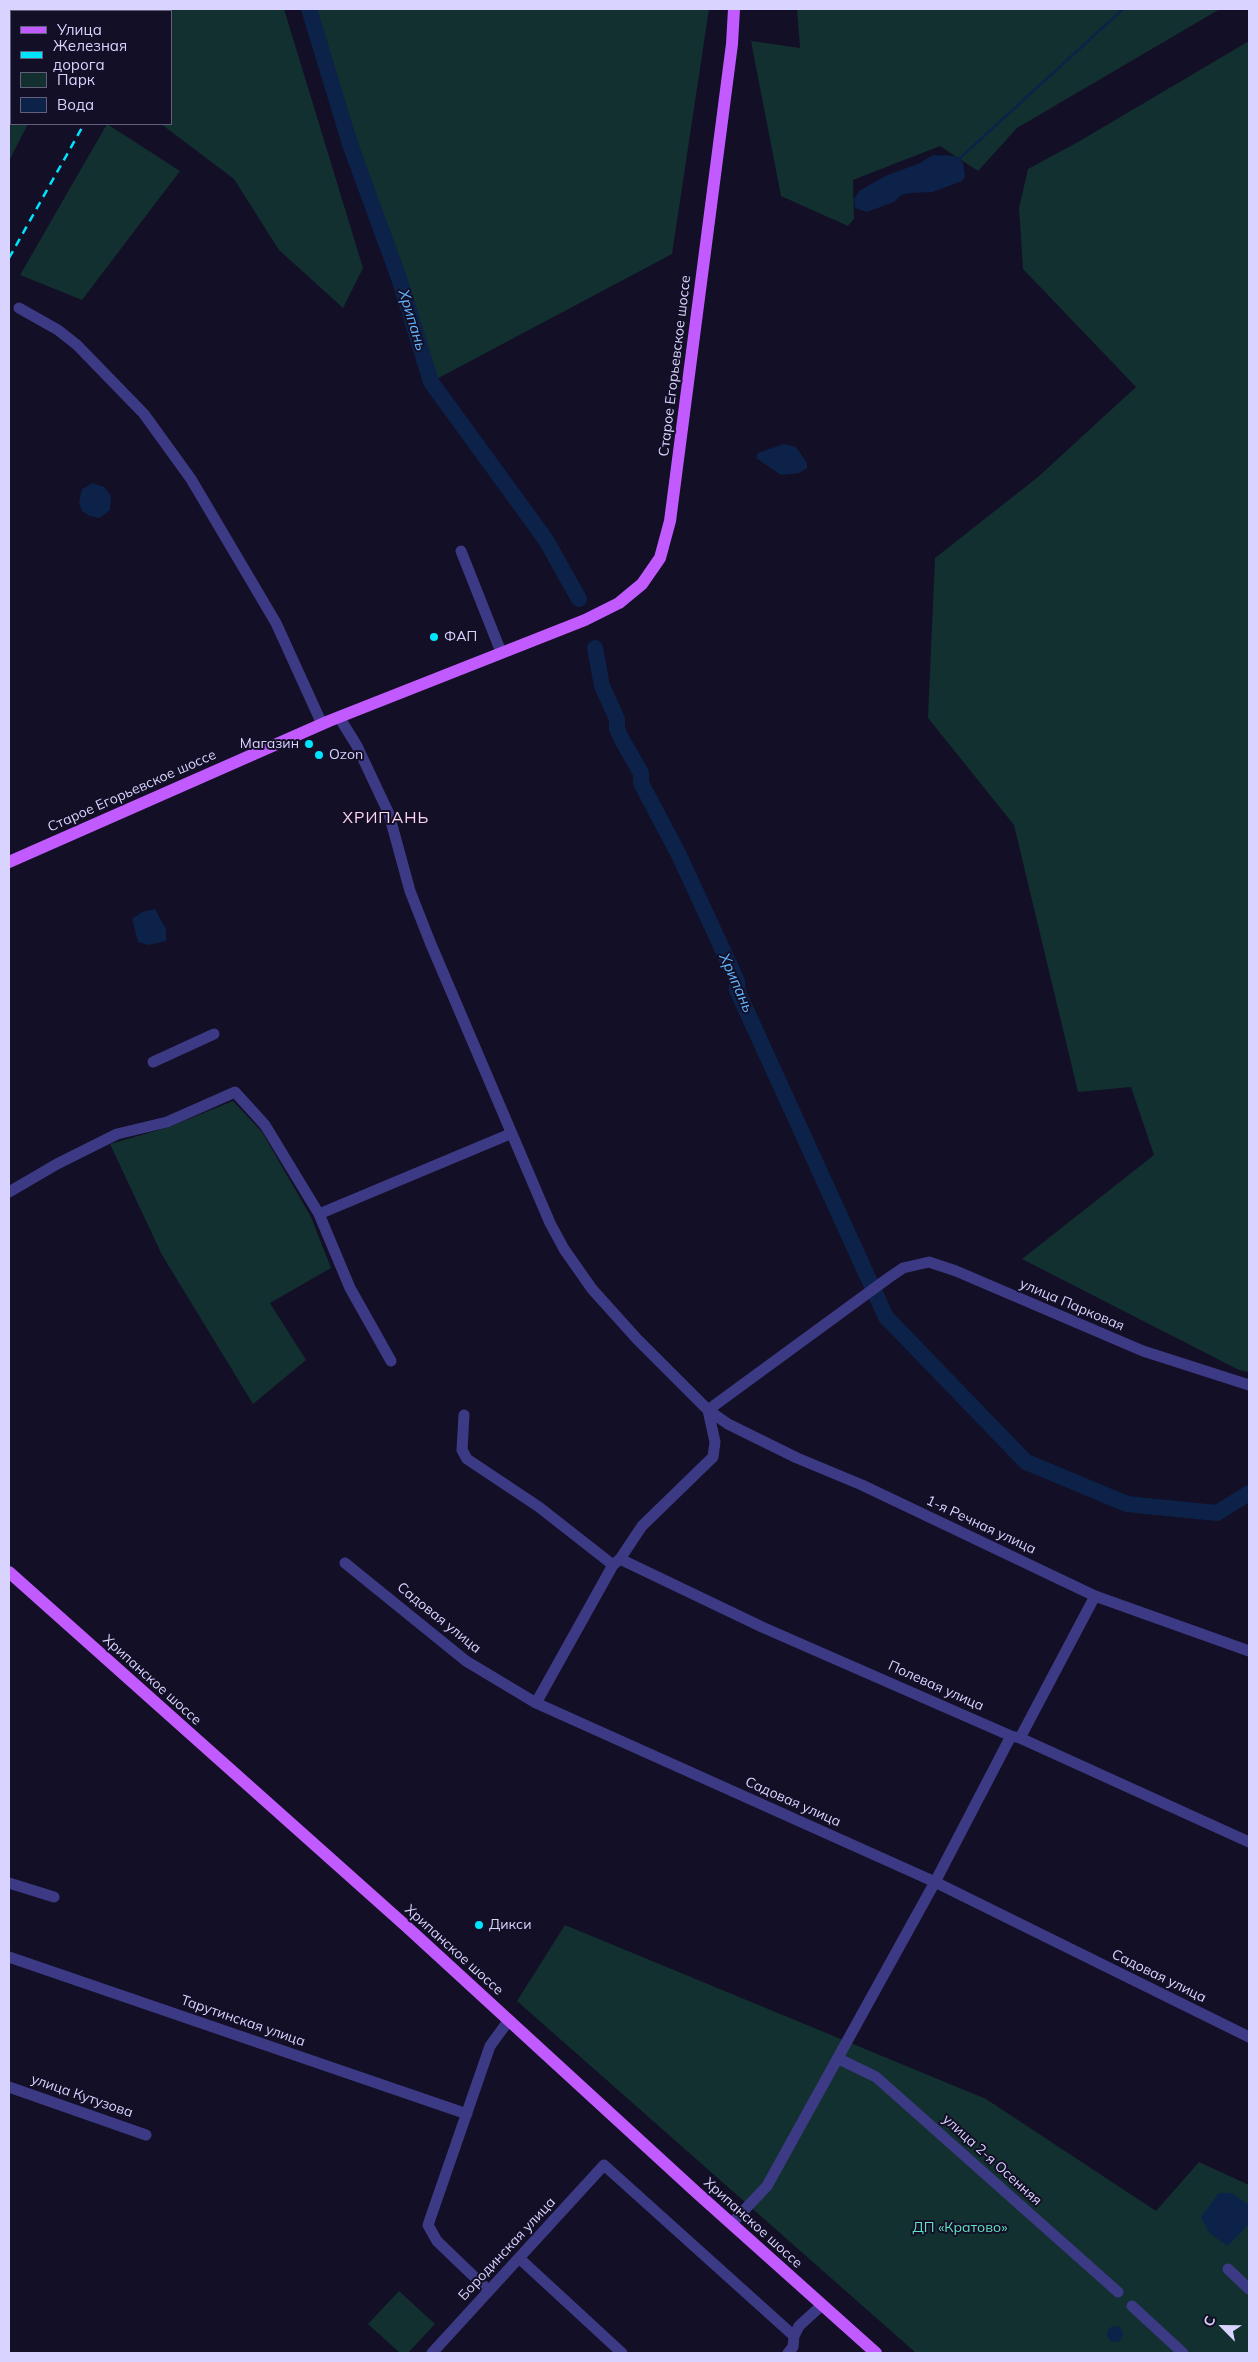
<!DOCTYPE html>
<html>
<head>
<meta charset="utf-8">
<style>
  body { margin:0 }
  #map { position:relative; width:1258px; height:2362px; overflow:hidden; background:#130f26; font-family:Mulish,sans-serif }
  canvas { display:block }
  .frame { position:absolute; inset:0; border:10px solid #d9d4ff; pointer-events:none }
  .legend { position:absolute; left:10px; top:10px; width:162px; height:115px; box-sizing:border-box; background:#130f26; border:1px solid #625e7d; margin:0; padding:6px 9px; list-style:none; font-size:15px; color:#d9d4ff }
  .legend li { display:flex; align-items:center; gap:10px; height:25px }
  .legend b { width:25px; border:1px solid #625e7d }
  .north { position:absolute; left:1198px; top:2302px; width:50px; height:50px; -webkit-text-stroke:4px #130f26; paint-order:stroke; rotate:293deg; font-size:14px; font-weight:700; line-height:20px; text-align:center; color:#d9d4ff }
  .north::after { content:''; display:block; margin:auto; width:18px; height:22px; background:#d9d4ff; clip-path:polygon(50% 0,100% 100%,50% 72%,0 100%) }
</style>
</head>
<body>
<div id="map">
<canvas width="1258" height="2362"></canvas>
<div class="frame"></div>
<ul class="legend">
<li><b style="height:6px;background:#c25bff"></b>Улица</li>
<li><b style="height:6px;background:#00e5ff"></b>Железная дорога</li>
<li><b style="height:14px;background:#12302f"></b>Парк</li>
<li><b style="height:14px;background:#0c2248"></b>Вода</li>
</ul>
<div class="north">С</div>
</div>
<script>
const g = document.querySelector('canvas').getContext('2d');
g.lineJoin = 'round';
function fill(path, color) { g.fillStyle = color; g.fill(path, 'evenodd'); }
const toPath = rows => new Path2D(rows.map(r => 'M' + r).join(''));
function trace(path, color, width, dash) { g.strokeStyle = color; g.lineWidth = width; g.lineCap = dash ? 'butt' : 'round'; g.setLineDash(dash || []); g.stroke(path); }
function drawText(font, color, halo, rows, align = 'center') {
  g.font = font + ' Mulish,sans-serif'; g.lineWidth = 4; g.setLineDash([]); g.textBaseline = 'middle'; g.strokeStyle = halo; g.fillStyle = color; for (const [text, x, y, turn = 0] of rows) {
    g.save(); g.translate(x, y); g.rotate((+turn || 0) * Math.PI / 180); g.textAlign = isNaN(turn) ? turn : align; if (halo) g.strokeText(text, 0, 0); g.fillText(text, 0, 0); g.restore();
  }
}
fill(toPath([
  [42,9,120,9,119,11,41,11],
  [167,9,284,9,363,268,343,308,279,250,234,179,161,124,171,124,171,11,166,11],
  [309,9,709,9,672,254,431,382,400,281,350,144],
  [797,9,1220,9,1017,128,978,171,940,146,853,180,854,219,848,226,781,196,751,41,800,48],
  [1249,41,1249,1372,1239,1370,1022,1259,1154,1155,1131,1087,1078,1092,1014,825,928,718,935,558,1038,477,1136,387,1023,269,1019,208,1028,169,1078,142],
  [11,64,11,124,28,124,9,161,9,65],
  [107,124,180,171,82,300,20,275],
  [233,1101,262,1132,311,1217,331,1268,270,1303,306,1360,253,1404,162,1255,110,1144,169,1127],
  [565,1925,986,2099,1156,2211,1199,2162,1249,2185,1249,2353,916,2353,517,2001],
  [399,2291,435,2324,408,2353,400,2353,368,2324]
]), '#12302f');
fill(toPath([
  [933,155,955,156,963,162,965,177,962,181,933,192,910,193,901,195,894,202,867,212,855,208,854,199,859,191,885,176,920,163],
  [784,444,796,447,807,463,807,468,799,473,781,475,756,458,758,453],
  [93,483,104,487,111,496,110,510,100,518,90,516,82,511,79,502,82,489],
  [155,909,166,929,166,941,149,945,138,942,132,919,142,912],
  [1219,2193,1232,2193,1249,2205,1249,2224,1228,2246,1209,2233,1201,2217],
  '1107 2334a8 8 0 1 1 16 0a8 8 0 1 1-16 0Z'
]), '#0c2248');
trace(toPath([
  [959,159,1123,9]
]), '#0c2248', 2.5);
trace(toPath([
  [309,9,350,144,400,281,431,382,546,540,579,599],
  [595,648,602,686,617,719,617,729,621,738,641,773,641,783,679,855,737,981,737,990,886,1317,1026,1462,1127,1504,1217,1513,1249,1493]
]), '#0c2248', 16);
trace(toPath([
  [19,308,58,330,77,345,144,414,191,479,276,623,322,724],
  [461,551,501,652],
  [339,717,357,746,389,814,410,891,430,942,550,1223,564,1249,592,1289,637,1339,708,1410,728,1424,797,1458,862,1485,1095,1596,1249,1651],
  [153,1062,214,1034],
  [9,1192,57,1164,117,1134,167,1122,235,1092,265,1125,319,1214,350,1288,391,1361],
  [319,1214,510,1134],
  [708,1410,887,1279,903,1268,929,1262,956,1271,1143,1351,1249,1385],
  [464,1415,462,1450,467,1459,539,1507,613,1565],
  [620,1559,642,1526,713,1457,715,1442,708,1410],
  [345,1563,466,1661,536,1703,935,1882,1249,2037],
  [536,1703,613,1565,620,1559,762,1627,1011,1736,1020,1738,1249,1842],
  [1020,1738,1095,1596],
  [9,1883,54,1897],
  [9,1957,467,2114],
  [839,2059,876,2077,1118,2292],
  [9,2087,146,2135],
  [732,2223,767,2186,935,1882,1011,1736],
  [519,2258,622,2353],
  [1228,2269,1249,2289],
  [489,2291,437,2241,428,2225,490,2046,509,2020],
  [1132,2306,1183,2353],
  [432,2353,604,2165,794,2336],
  [788,2353,793,2347,794,2336,799,2326,822,2305]
]), '#3d3a85', 11);
trace(toPath([
  [9,862,329,721,585,620,619,603,642,584,660,558,670,521,732,44,734,9],
  [9,1572,407,1927,696,2192,876,2353]
]), '#c25bff', 12);
trace(toPath([
  [148,11,149,9],
  [9,258,84,124]
]), '#00e5ff', 2.5, [8, 6]);
for (const [x, y, r, color] of [
  [434,637,5,"#00e5ff"],
  [309,744,5,"#00e5ff"],
  [319,755,5,"#00e5ff"],
  [479,1925,5,"#00e5ff"]
]) { const dot = new Path2D(); dot.arc(x, y, r, 0, 2 * Math.PI); g.fillStyle = color; g.fill(dot); trace(dot, '#130f26', 2); }
drawText('14px', '#d9d4ff', '#130f26', [
  ["Старое Егорьевское шоссе",675,366,-83],
  ["Старое Егорьевское шоссе",132,791,-24],
  ["улица Парковая",1072,1305,23],
  ["1-я Речная улица",981,1525,25],
  ["Садовая улица",439,1618,39],
  ["Хрипанское шоссе",152,1680,42],
  ["Полевая улица",936,1686,24],
  ["Садовая улица",793,1802,24],
  ["Хрипанское шоссе",454,1950,42],
  ["Садовая улица",1159,1976,26],
  ["Тарутинская улица",243,2021,19],
  ["улица Кутузова",82,2096,19],
  ["улица 2-я Осенняя",992,2160,42],
  ["Хрипанское шоссе",753,2223,42],
  ["Бородинская улица",507,2249,-47]
]);
drawText('14px', '#d9d4ff', '#130f26', [
  ["ФАП",444,637],
  ["Магазин",299,744,"right"],
  ["Ozon",329,755],
  ["Дикси",489,1925]
], 'left');
drawText('14px', '#5fe0c0', '#130f26', [
  ["ДП «Кратово»",960,2228]
]);
drawText('italic 15px', '#62b6ff', '#130f26', [
  ["Хрипань",412,320,73],
  ["Хрипань",736,983,66]
]);
g.letterSpacing = '1px';
drawText('16px', '#ffd6f0', '#130f26', [
  ["ХРИПАНЬ",386,818]
]);
g.letterSpacing = '0px';
</script>
</body>
</html>
